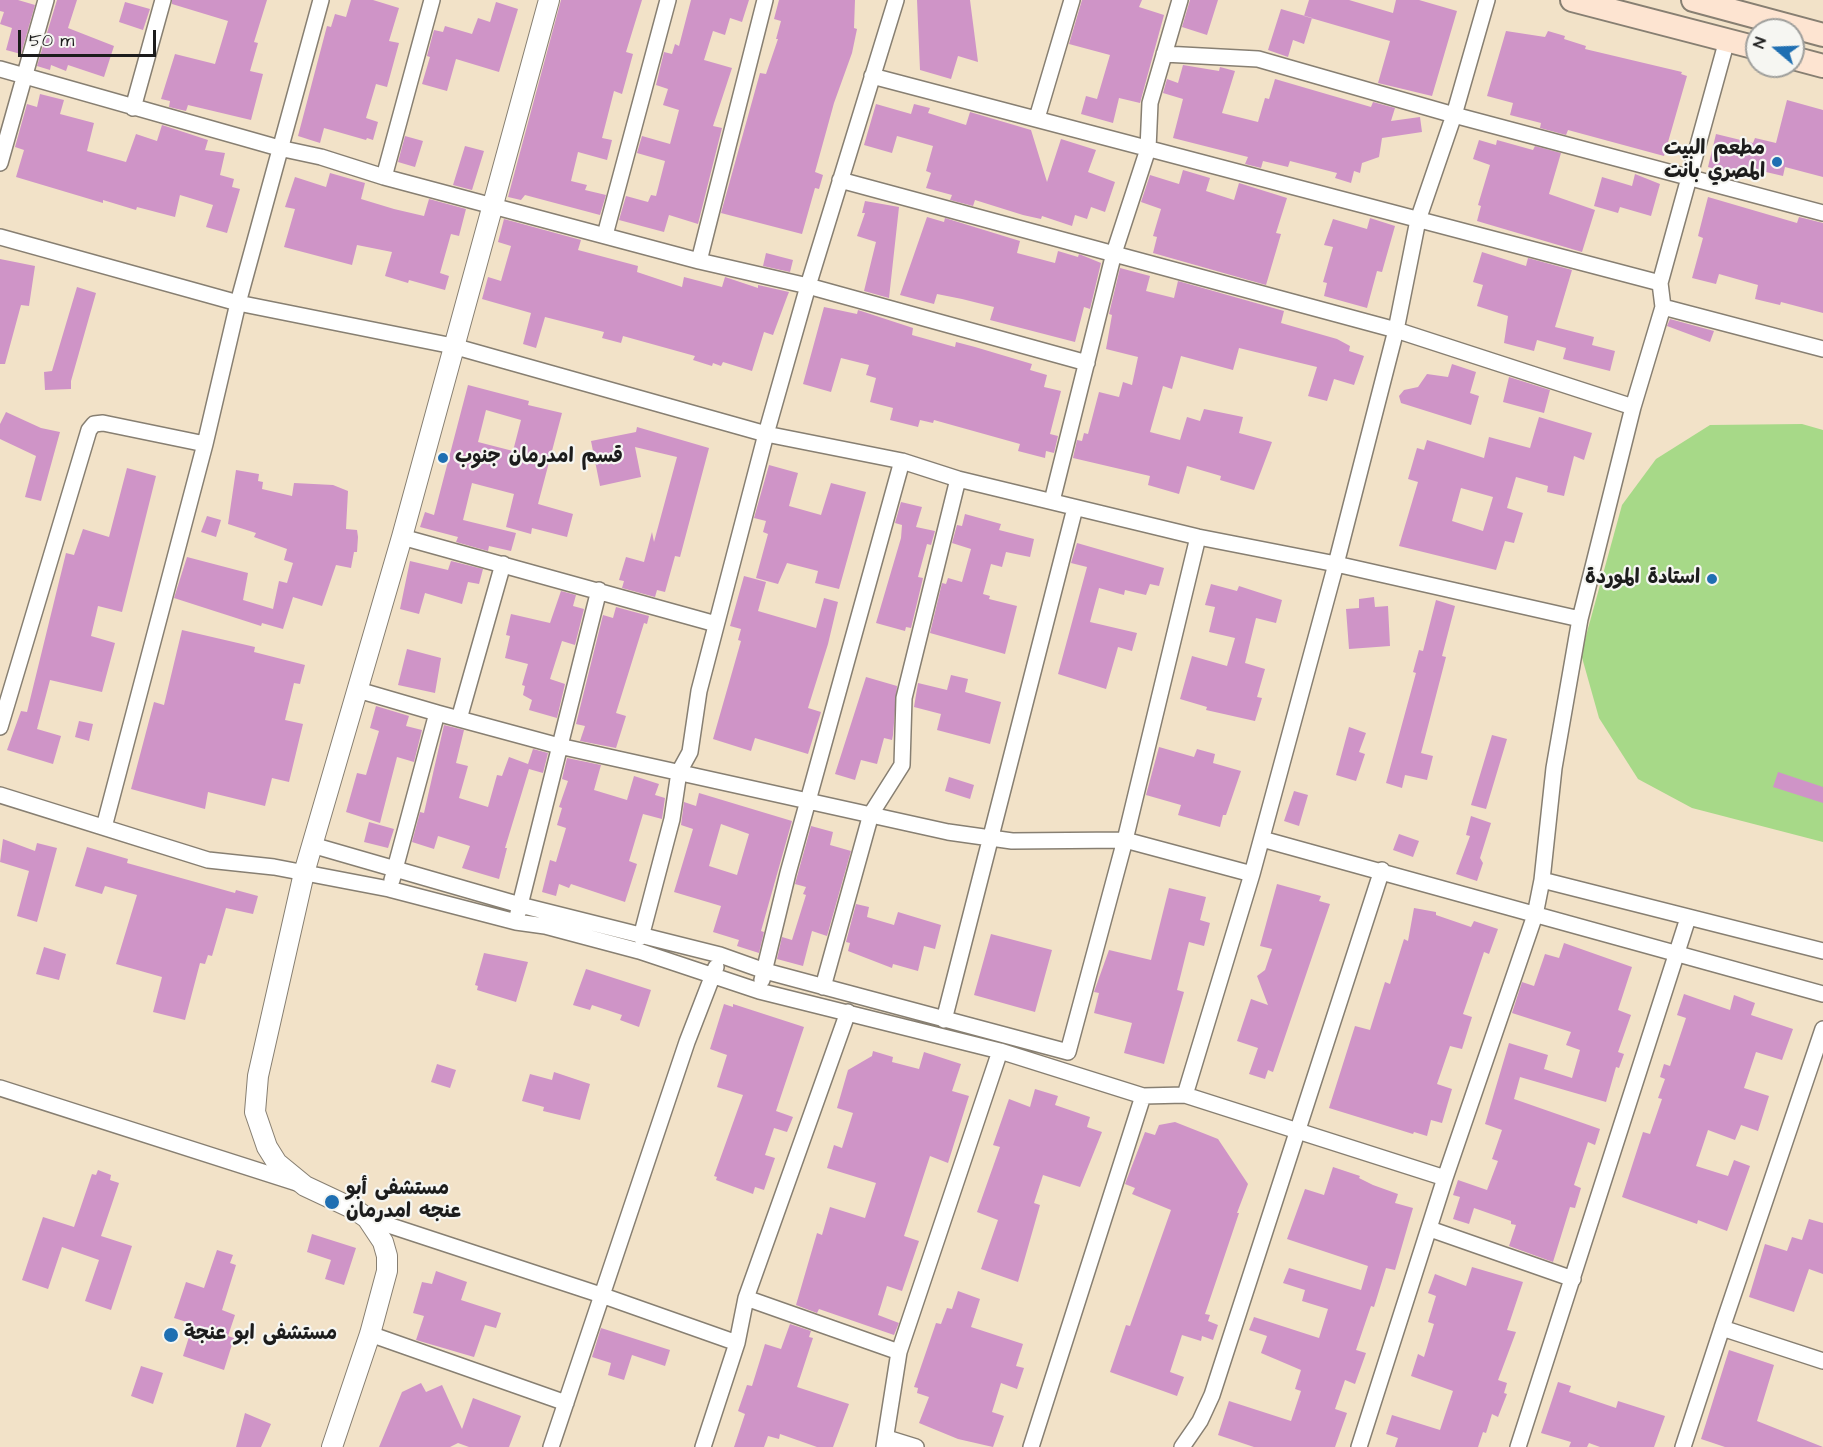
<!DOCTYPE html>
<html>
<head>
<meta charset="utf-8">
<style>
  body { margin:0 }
  #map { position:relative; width:1823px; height:1447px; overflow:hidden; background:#f2e2c8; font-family:"Architects Daughter",sans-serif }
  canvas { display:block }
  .north { position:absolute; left:1745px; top:18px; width:60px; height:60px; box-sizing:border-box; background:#f6f6f2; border:2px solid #9f9f9c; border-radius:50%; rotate:289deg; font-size:16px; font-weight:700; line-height:24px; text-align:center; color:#1c1c1c }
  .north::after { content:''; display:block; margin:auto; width:21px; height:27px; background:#1f6fb2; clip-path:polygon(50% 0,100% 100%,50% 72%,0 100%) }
  .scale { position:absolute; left:18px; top:30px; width:138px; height:27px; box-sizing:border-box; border:3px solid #1c1c1c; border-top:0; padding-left:8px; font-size:18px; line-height:21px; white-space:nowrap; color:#1c1c1c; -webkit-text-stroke:4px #f6f6f2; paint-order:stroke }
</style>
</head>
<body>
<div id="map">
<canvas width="1823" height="1447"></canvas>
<div class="north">N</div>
<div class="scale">50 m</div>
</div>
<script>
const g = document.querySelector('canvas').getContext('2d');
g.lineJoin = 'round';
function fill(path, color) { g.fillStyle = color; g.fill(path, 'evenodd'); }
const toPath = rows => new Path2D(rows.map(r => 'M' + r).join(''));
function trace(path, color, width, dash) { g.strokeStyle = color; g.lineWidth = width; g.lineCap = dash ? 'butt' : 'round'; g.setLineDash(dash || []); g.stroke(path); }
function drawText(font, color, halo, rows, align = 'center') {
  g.font = font + ' "Architects Daughter","Playpen Sans Arabic",sans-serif'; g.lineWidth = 4.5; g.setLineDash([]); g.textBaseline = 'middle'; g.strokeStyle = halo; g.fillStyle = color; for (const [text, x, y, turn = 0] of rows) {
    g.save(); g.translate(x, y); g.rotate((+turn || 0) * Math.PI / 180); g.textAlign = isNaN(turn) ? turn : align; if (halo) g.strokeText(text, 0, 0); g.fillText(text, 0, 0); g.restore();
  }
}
fill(toPath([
  [1802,424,1823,430,1823,842,1692,808,1638,779,1599,718,1581,654,1622,505,1656,459,1710,425]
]), '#a7d988');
fill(toPath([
  [0,0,18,0,35,5,21,54,6,50,12,28,0,24,4,12,0,11],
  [57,0,77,0,68,28,114,46,104,77,68,65,66,71,51,65,50,70,37,66],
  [172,0,267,0,254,42,258,43,250,71,263,74,251,120,188,105,186,111,169,107,170,101,161,99,175,54,215,64,228,21,172,4],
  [351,0,373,0,399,8,389,41,399,43,387,87,376,84,366,118,378,122,373,140,367,138,366,140,324,128,320,143,298,136,327,26,331,27,335,14,346,17],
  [561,0,642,0,626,52,633,54,622,94,614,91,602,138,612,140,607,160,578,152,571,181,587,185,585,190,606,195,600,215,525,195,521,200,508,197],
  [691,0,749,0,742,22,730,18,725,35,713,31,704,60,732,68,713,126,722,128,698,224,669,215,664,232,619,220,626,196,648,202,651,195,656,196,665,161,637,153,642,136,670,144,679,110,663,105,668,89,656,85,664,52,672,54,675,44,679,46],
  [779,0,855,0,854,28,857,29,852,53,834,103,815,172,823,175,819,189,815,188,802,234,721,213,760,73,766,74,778,39,776,39,781,21,774,19],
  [917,0,970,0,978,62,958,56,951,79,920,70],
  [1082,0,1142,0,1139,7,1164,15,1140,103,1119,98,1113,123,1081,114,1086,96,1097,99,1110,55,1069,44],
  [1190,0,1218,0,1207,35,1182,27],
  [1309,0,1349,0,1393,13,1396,0,1419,0,1457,11,1432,96,1378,83,1390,41,1304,16],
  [125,2,150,9,143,30,119,22],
  [496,2,518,9,499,72,456,59,447,91,422,84,430,57,427,56,434,30,443,32,445,26,472,34,478,18,490,22],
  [1281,9,1312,18,1304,44,1293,40,1288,57,1268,50],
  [1506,31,1545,37,1548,31,1565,36,1564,39,1586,46,1585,49,1682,72,1681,74,1687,76,1664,156,1568,130,1566,135,1540,128,1541,123,1510,115,1513,103,1487,96],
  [1183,65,1219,71,1220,67,1235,71,1222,113,1258,122,1265,98,1269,99,1275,79,1371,107,1373,102,1395,108,1391,121,1420,117,1422,132,1382,138,1379,157,1362,163,1360,173,1354,171,1351,183,1335,178,1337,173,1290,161,1288,167,1263,161,1261,168,1245,164,1248,157,1173,138,1183,99,1163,93,1167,79,1178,83],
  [40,94,64,100,60,114,94,123,87,151,126,162,136,134,157,141,162,125,208,140,205,150,225,153,220,175,234,179,232,187,240,189,227,233,206,227,213,205,180,195,175,217,137,207,136,210,103,200,103,203,16,177,24,150,15,147,27,104,37,107],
  [1787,100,1823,110,1823,177,1785,167,1783,176,1749,168,1747,177,1708,167,1716,134,1753,143,1755,138,1776,143],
  [876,104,911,114,914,104,930,108,928,113,966,125,970,112,1031,130,1047,182,1061,139,1096,150,1088,172,1115,182,1105,212,1091,207,1087,219,1075,215,1072,226,1042,216,1041,219,1023,215,975,200,973,206,950,200,952,195,926,188,931,173,926,171,933,146,897,136,892,153,864,145],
  [405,136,423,141,415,167,398,162],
  [1479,140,1496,145,1497,140,1533,150,1535,146,1561,153,1549,194,1595,210,1582,252,1477,221,1481,206,1478,205,1490,165,1473,159],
  [465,146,484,151,472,190,453,185],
  [1183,170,1210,178,1206,191,1234,200,1239,183,1287,198,1276,233,1281,234,1266,285,1153,253,1157,237,1153,236,1161,209,1141,202,1150,175,1179,184],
  [330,173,365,183,361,199,394,209,424,216,429,199,466,209,459,236,451,234,440,273,449,276,445,290,409,280,408,283,385,276,392,252,357,245,352,265,284,247,295,209,285,207,295,177,326,187],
  [1635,174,1660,184,1651,216,1620,207,1618,213,1594,206,1602,177,1632,186],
  [1708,197,1797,223,1799,217,1823,223,1823,313,1781,302,1780,305,1755,299,1758,285,1719,274,1716,284,1692,278,1703,238,1698,236],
  [865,201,899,207,889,298,864,291,876,242,857,236,865,213,862,213],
  [927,217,944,222,945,218,1020,241,1017,253,1055,263,1058,251,1078,257,1079,254,1101,263,1090,309,1084,307,1075,342,990,320,994,307,962,299,937,294,934,304,900,295],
  [1370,218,1395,226,1382,272,1377,271,1367,308,1324,296,1327,283,1323,282,1333,247,1324,245,1333,219,1367,229],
  [504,219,581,240,578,250,638,266,637,272,682,287,684,277,722,287,725,277,758,288,758,285,789,292,787,297,773,335,764,332,752,371,723,362,721,366,713,363,712,366,693,360,695,356,623,336,621,343,602,338,604,332,545,317,536,348,523,344,531,313,482,299,488,277,501,281,511,246,498,242],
  [1482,252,1526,266,1528,258,1572,270,1555,327,1594,337,1592,345,1615,351,1610,371,1563,359,1566,348,1537,340,1534,351,1504,343,1508,316,1477,306,1483,285,1473,282],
  [766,253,793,260,790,272,763,266],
  [0,259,35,266,29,306,21,305,5,364,0,364],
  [1120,268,1150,276,1146,291,1174,298,1178,281,1284,311,1281,323,1337,339,1350,346,1349,351,1364,356,1354,385,1334,379,1327,401,1308,396,1317,367,1239,348,1233,370,1181,356,1172,389,1163,386,1150,432,1180,440,1187,417,1200,421,1204,409,1243,417,1239,433,1272,442,1254,490,1220,480,1221,476,1187,466,1179,494,1148,485,1150,476,1073,458,1077,440,1082,441,1084,433,1088,434,1099,392,1119,397,1123,382,1132,385,1138,357,1106,349,1112,315,1109,314],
  [77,287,96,293,71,381,71,389,45,390,44,372,52,371],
  [824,307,857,314,858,310,913,328,912,335,955,347,956,342,975,347,1032,364,1030,370,1047,375,1044,387,1061,391,1050,434,1058,436,1054,453,1046,451,1045,458,1018,451,1020,444,934,420,933,423,920,420,918,427,890,420,893,408,870,402,876,378,866,375,869,365,841,358,831,392,803,384],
  [1670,319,1714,331,1710,342,1667,326],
  [1452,364,1476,372,1470,393,1479,396,1471,425,1401,403,1399,396,1404,390,1418,387,1427,374,1448,377],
  [1509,377,1550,390,1544,413,1503,402],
  [468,385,529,401,528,405,562,413,538,504,573,514,567,537,532,528,531,534,506,527,514,494,472,483,463,520,516,533,511,551,489,546,488,551,456,542,458,537,420,527,425,512,434,515],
  [486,410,521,420,513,451,478,442],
  [6,412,41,428,60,432,41,501,25,497,36,456,0,439,0,424],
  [1539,417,1592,433,1584,460,1574,456,1564,496,1547,492,1548,486,1516,477,1507,508,1523,513,1514,543,1505,541,1496,570,1399,546,1418,482,1408,479,1417,448,1424,450,1427,440,1484,458,1489,437,1530,448],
  [1461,488,1493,497,1483,531,1452,521],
  [637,427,709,448,680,557,675,556,665,592,657,590,655,597,622,588,624,581,619,580,626,557,644,562,652,532,654,542,677,457,635,447,641,477,600,486,591,441,636,432],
  [769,465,798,473,789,506,821,515,831,483,866,492,839,589,815,583,818,571,787,563,778,584,756,578,768,534,763,532,766,521,754,518],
  [127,468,156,476,122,612,98,606,91,636,115,643,102,692,50,680,37,729,61,736,53,764,7,750,21,711,27,712,66,553,74,555,83,529,109,537],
  [236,470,259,474,258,481,263,482,262,489,292,496,294,483,333,485,348,491,346,529,357,530,358,537,357,552,354,552,351,568,336,565,322,606,293,597,283,629,262,623,261,626,174,598,187,557,248,573,243,600,273,609,279,581,287,583,293,563,284,560,287,549,254,537,256,533,228,524],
  [901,502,922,507,916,527,935,531,931,545,927,544,918,577,923,578,911,628,906,627,905,631,876,623,901,538,902,525,895,523],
  [965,514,1001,524,999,530,1034,539,1030,557,1006,552,1002,567,991,564,983,594,990,596,989,599,1017,606,1005,654,930,633,942,583,946,584,948,578,962,582,971,549,952,543,957,525,962,526],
  [207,516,221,520,216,537,201,532],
  [1077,543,1164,568,1159,586,1150,584,1146,595,1125,590,1124,595,1099,588,1090,622,1137,633,1132,651,1118,647,1106,689,1058,674,1087,567,1071,563],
  [410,561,448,570,451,561,483,569,479,584,468,582,462,604,425,593,419,614,400,609],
  [744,576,766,582,758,611,816,628,824,598,838,602,828,644,808,708,821,712,808,754,755,738,751,751,713,739,741,641,738,640,741,629,730,626],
  [1211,584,1237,591,1239,586,1282,600,1276,623,1256,618,1245,663,1265,669,1257,697,1262,698,1255,721,1206,710,1207,707,1180,699,1192,656,1227,666,1235,638,1209,632,1215,607,1205,605],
  [561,591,576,595,573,606,584,609,575,645,562,641,550,679,565,684,557,718,529,710,532,700,523,695,525,686,522,685,528,664,505,658,510,636,506,635,511,614,550,623],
  [1374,597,1375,607,1388,606,1390,646,1349,649,1346,609,1359,608,1359,599],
  [1436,600,1455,606,1442,656,1446,657,1421,753,1433,756,1427,780,1405,775,1402,788,1386,783,1416,673,1413,672,1419,650,1423,651],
  [616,607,649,616,647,624,644,623,616,713,626,716,616,748,580,741,585,726,576,724,603,615,613,618],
  [182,630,255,647,254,652,305,665,300,684,294,683,285,720,303,724,289,782,272,778,265,806,208,792,205,809,131,789,154,702,164,705],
  [407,649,441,658,435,693,398,685],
  [951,675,968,679,965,692,1001,702,990,744,937,730,941,714,914,707,918,683,947,690],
  [866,677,897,686,893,735,892,740,884,738,877,764,861,760,855,780,835,774],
  [376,706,409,716,406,726,422,730,414,762,397,757,380,823,346,812,357,773,366,775,379,731,370,728],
  [79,721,93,724,89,741,75,737],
  [444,725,464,730,456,763,468,766,459,798,488,807,497,775,502,776,509,757,528,764,533,749,548,753,543,773,529,769,505,848,507,848,499,879,462,868,470,846,438,836,434,849,412,842,420,812,424,813],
  [1349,727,1366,733,1359,752,1365,754,1356,781,1336,775],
  [1492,735,1507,739,1486,809,1471,805],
  [1159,747,1194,757,1197,749,1215,754,1213,763,1241,771,1226,815,1223,815,1220,827,1178,815,1181,805,1146,795],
  [567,758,601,765,594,790,627,800,634,776,659,784,655,795,665,798,662,819,643,814,629,861,637,864,625,902,571,884,569,888,559,884,556,896,542,892,550,860,556,862,566,828,557,825,562,808,559,807,568,781,562,779],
  [1778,772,1823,787,1823,803,1773,787],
  [949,777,974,785,970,799,945,791],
  [1294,791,1308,795,1299,826,1284,821],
  [699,793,792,821,761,931,764,932,759,953,737,946,739,940,713,932,721,906,674,892,693,829,681,825,684,802,696,806],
  [721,824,749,834,737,875,709,866],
  [1471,816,1491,823,1480,858,1483,863,1477,881,1456,874,1470,836,1466,835],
  [369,822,394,829,388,848,364,842],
  [811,826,833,832,830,845,851,851,827,936,812,931,803,966,777,959,782,937,792,940,806,895,803,894,806,887,795,884],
  [1399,834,1419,841,1413,857,1393,850],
  [3,839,35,851,37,843,57,848,37,922,17,916,29,871,0,862],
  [87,847,128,859,127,863,235,893,236,890,258,896,253,914,226,908,212,956,208,955,205,964,200,963,185,1020,153,1012,162,977,116,964,137,895,105,886,102,894,75,886],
  [1277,884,1321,896,1319,901,1330,904,1273,1072,1268,1070,1265,1079,1249,1074,1258,1048,1237,1041,1251,999,1268,1005,1257,976,1265,970,1272,949,1260,946],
  [1169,888,1206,897,1200,920,1210,923,1204,946,1189,942,1177,990,1184,992,1164,1064,1124,1053,1132,1023,1094,1013,1099,993,1094,992,1109,950,1151,960],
  [856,904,869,907,867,917,894,925,898,912,941,925,935,949,924,946,918,971,893,964,892,968,848,951,850,943,846,942],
  [1414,908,1436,912,1436,915,1471,927,1474,921,1498,929,1489,954,1484,952,1463,1014,1472,1017,1462,1049,1450,1046,1437,1084,1452,1089,1442,1123,1431,1120,1427,1136,1414,1132,1413,1134,1329,1108,1355,1026,1370,1030,1385,982,1390,984,1404,939,1408,941],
  [991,934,1052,950,1035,1012,974,995],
  [1564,943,1632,967,1618,1010,1631,1015,1618,1052,1624,1054,1619,1068,1616,1067,1606,1102,1520,1077,1514,1099,1600,1129,1595,1145,1588,1142,1574,1185,1581,1188,1575,1208,1570,1207,1553,1262,1509,1246,1516,1225,1511,1224,1511,1221,1474,1208,1469,1224,1453,1219,1460,1197,1453,1195,1458,1180,1487,1190,1498,1161,1492,1159,1502,1130,1485,1124,1509,1043,1548,1055,1544,1069,1572,1078,1580,1050,1566,1045,1571,1032,1512,1013,1522,982,1534,986,1545,954,1559,958],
  [44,947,66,954,59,980,36,974],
  [484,953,528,962,516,1002,477,990,478,986,475,985],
  [586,969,651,990,639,1027,620,1020,622,1015,592,1005,590,1010,573,1005],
  [1684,994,1730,1010,1734,995,1755,1003,1751,1015,1793,1029,1782,1060,1756,1052,1744,1088,1769,1096,1758,1131,1741,1125,1735,1140,1708,1130,1696,1166,1728,1176,1734,1160,1750,1166,1727,1231,1698,1220,1697,1224,1622,1197,1643,1132,1650,1134,1662,1099,1658,1098,1665,1079,1660,1077,1664,1064,1670,1066,1686,1018,1677,1015],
  [724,1004,733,1007,733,1004,804,1027,776,1111,793,1117,787,1132,774,1128,765,1155,775,1158,764,1190,755,1187,753,1194,716,1180,717,1177,714,1176,743,1095,717,1087,727,1055,710,1049],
  [873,1051,893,1057,892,1062,919,1069,924,1052,961,1064,952,1091,969,1096,948,1163,930,1156,904,1236,919,1241,902,1291,887,1286,878,1315,899,1323,894,1335,819,1309,817,1313,796,1305,817,1233,822,1235,830,1207,865,1218,876,1183,827,1168,834,1145,842,1148,853,1113,837,1108,848,1070,872,1056],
  [437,1064,456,1070,450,1088,431,1082],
  [554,1072,590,1084,580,1120,543,1111,544,1107,522,1101,530,1074,552,1080],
  [1035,1089,1058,1096,1055,1105,1090,1117,1087,1127,1102,1132,1080,1187,1043,1175,1034,1203,1040,1205,1018,1282,981,1269,998,1220,977,1212,1000,1147,993,1145,1009,1099,1030,1107],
  [1175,1122,1218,1139,1248,1184,1237,1213,1239,1213,1205,1314,1210,1315,1208,1321,1218,1325,1213,1340,1202,1336,1201,1341,1182,1335,1170,1372,1184,1377,1177,1396,1110,1372,1126,1325,1130,1326,1171,1210,1132,1194,1135,1188,1125,1184,1145,1132,1155,1135,1159,1125],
  [1333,1167,1360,1176,1359,1178,1373,1185,1398,1194,1395,1203,1413,1208,1395,1270,1386,1268,1374,1307,1371,1306,1356,1350,1366,1353,1355,1384,1345,1380,1335,1409,1347,1413,1335,1447,1254,1447,1218,1435,1229,1401,1291,1421,1301,1391,1295,1389,1301,1370,1261,1353,1267,1336,1249,1330,1254,1317,1319,1338,1328,1309,1302,1301,1305,1290,1283,1283,1289,1268,1361,1290,1368,1266,1287,1239,1305,1189,1324,1195],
  [98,1170,111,1175,110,1180,119,1183,101,1236,132,1246,111,1310,85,1301,99,1260,62,1247,48,1289,22,1280,43,1217,74,1227,92,1174,96,1175],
  [1809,1219,1823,1223,1823,1274,1809,1269,1794,1312,1749,1297,1765,1244,1787,1251,1792,1237,1802,1240],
  [312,1234,356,1248,344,1285,325,1279,331,1260,307,1252],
  [217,1250,233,1255,230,1263,236,1265,222,1310,235,1315,228,1336,234,1338,224,1370,183,1356,193,1324,174,1318,186,1282,204,1288],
  [1472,1267,1523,1282,1507,1330,1516,1332,1498,1380,1507,1383,1504,1393,1507,1394,1498,1417,1492,1414,1486,1433,1483,1432,1478,1447,1395,1447,1398,1438,1386,1434,1392,1415,1440,1430,1453,1391,1411,1376,1418,1354,1424,1357,1434,1324,1428,1322,1436,1296,1428,1293,1435,1274,1466,1286],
  [436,1271,467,1282,461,1300,501,1313,496,1328,485,1325,474,1357,416,1340,424,1316,413,1313,422,1282,432,1284],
  [958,1291,980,1299,971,1327,1023,1344,1016,1366,1024,1368,1017,1389,1001,1383,992,1412,1004,1416,993,1447,958,1439,919,1423,929,1397,917,1393,918,1388,914,1387,936,1323,941,1324,947,1308,952,1309],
  [790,1324,811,1331,809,1337,813,1338,797,1387,849,1404,833,1447,817,1447,780,1434,779,1439,768,1436,764,1447,734,1447,745,1414,738,1411,747,1385,752,1386,765,1344,781,1349],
  [601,1328,670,1350,665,1366,632,1355,624,1380,608,1375,611,1363,592,1357],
  [1729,1350,1774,1365,1757,1421,1823,1447,1725,1447,1701,1439],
  [141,1366,163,1373,153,1404,131,1396],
  [1558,1382,1571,1386,1569,1392,1616,1408,1618,1401,1665,1416,1654,1447,1600,1447,1589,1443,1587,1447,1569,1447,1571,1442,1541,1433],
  [421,1383,426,1392,442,1385,462,1429,473,1398,521,1416,509,1447,469,1447,458,1443,450,1447,379,1447,402,1392],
  [245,1413,271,1424,261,1447,236,1447]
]), '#cf94c7');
const minor = toPath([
  [1487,0,1454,115,1418,220,1396,330,1336,564,1580,619],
  [1727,40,1660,283,1663,307,1633,407,1580,619,1554,768,1542,880,1823,951],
  [1164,54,1258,59,1454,115,1823,213],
  [0,69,279,148,321,157,384,177,699,261,808,286,1087,363],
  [872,76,1660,283],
  [133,108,163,0],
  [1037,118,1072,0],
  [0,163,46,0],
  [384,177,432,0],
  [840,180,1396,330,1633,407],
  [605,235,668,0],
  [0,237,238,303,453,346,766,434,902,461,958,479,1198,537,1336,564,1252,874,1185,1095],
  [699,261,765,0],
  [1663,307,1823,349],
  [1052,501,1114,253,1148,149,1150,103,1180,0],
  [402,537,716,624],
  [358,690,437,713,392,880],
  [437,713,559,746,948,832,1012,841,1125,840,1252,874],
  [459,719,503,564],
  [0,727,89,430,94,424,103,423,205,444],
  [0,795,208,860,274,867,389,889,516,922,545,926,639,951,759,991,1000,1051,1143,1096,1185,1095,1445,1178],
  [104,827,205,444,238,303,321,0],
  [1262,839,1823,994],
  [312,845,520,905,720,955,765,971,1068,1052,1125,840,1198,537],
  [518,913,599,590],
  [641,937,672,819,679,772,690,752,699,691,766,434,808,286,896,0],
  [762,980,788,873,902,461],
  [823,987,871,814,902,765,904,698,958,479],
  [944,1020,1075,508],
  [0,1088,297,1183],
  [367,1218,601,1295,737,1343],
  [1430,1229,1573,1279],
  [746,1298,899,1352],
  [1722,1328,1823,1029],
  [370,1334,566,1403],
  [887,1438,916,1447],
  [551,1447,687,1042,716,967],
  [703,1447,737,1343,746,1298,848,1012],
  [884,1447,899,1352,1000,1051],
  [1031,1447,1143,1096],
  [1182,1447,1200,1421,1212,1395,1382,870],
  [1359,1447,1445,1178,1535,915,1542,880],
  [1518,1447,1688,918],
  [1683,1447,1722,1328,1823,1361]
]);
const tertiary = toPath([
  [332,1447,370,1334,387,1271,387,1256,383,1242,367,1218,354,1209,305,1186,277,1163,267,1147,255,1112,258,1076,304,873,402,537,549,0]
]);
const secondary = toPath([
  [1572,0,1757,48],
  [1693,0,1823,35],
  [1793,58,1823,66]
]);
trace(minor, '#877f72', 18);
trace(tertiary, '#877f72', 22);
trace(secondary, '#877f72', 26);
trace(minor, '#fff', 15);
trace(tertiary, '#fff', 20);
trace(secondary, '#fde4d1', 22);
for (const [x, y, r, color] of [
  [1777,162,6,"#1f6fb2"],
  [443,458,6,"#1f6fb2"],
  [1712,579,6,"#1f6fb2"],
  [332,1202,8,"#1f6fb2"],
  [171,1335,8,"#1f6fb2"]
]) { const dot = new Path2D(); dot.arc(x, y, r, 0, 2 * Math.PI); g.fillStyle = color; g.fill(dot); trace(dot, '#f6f6f2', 2); }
drawText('bold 20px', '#1c1c1c', '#f6f6f2', [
  ["مطعم البيت",1765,150,"right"],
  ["المصري بانت",1765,173,"right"],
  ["قسم امدرمان جنوب",455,458],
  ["استادة الموردة",1700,579,"right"],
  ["مستشفى أبو",346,1190],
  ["عنجه امدرمان",346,1213],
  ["مستشفى ابو عنجة",184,1335]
], 'left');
</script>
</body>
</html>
